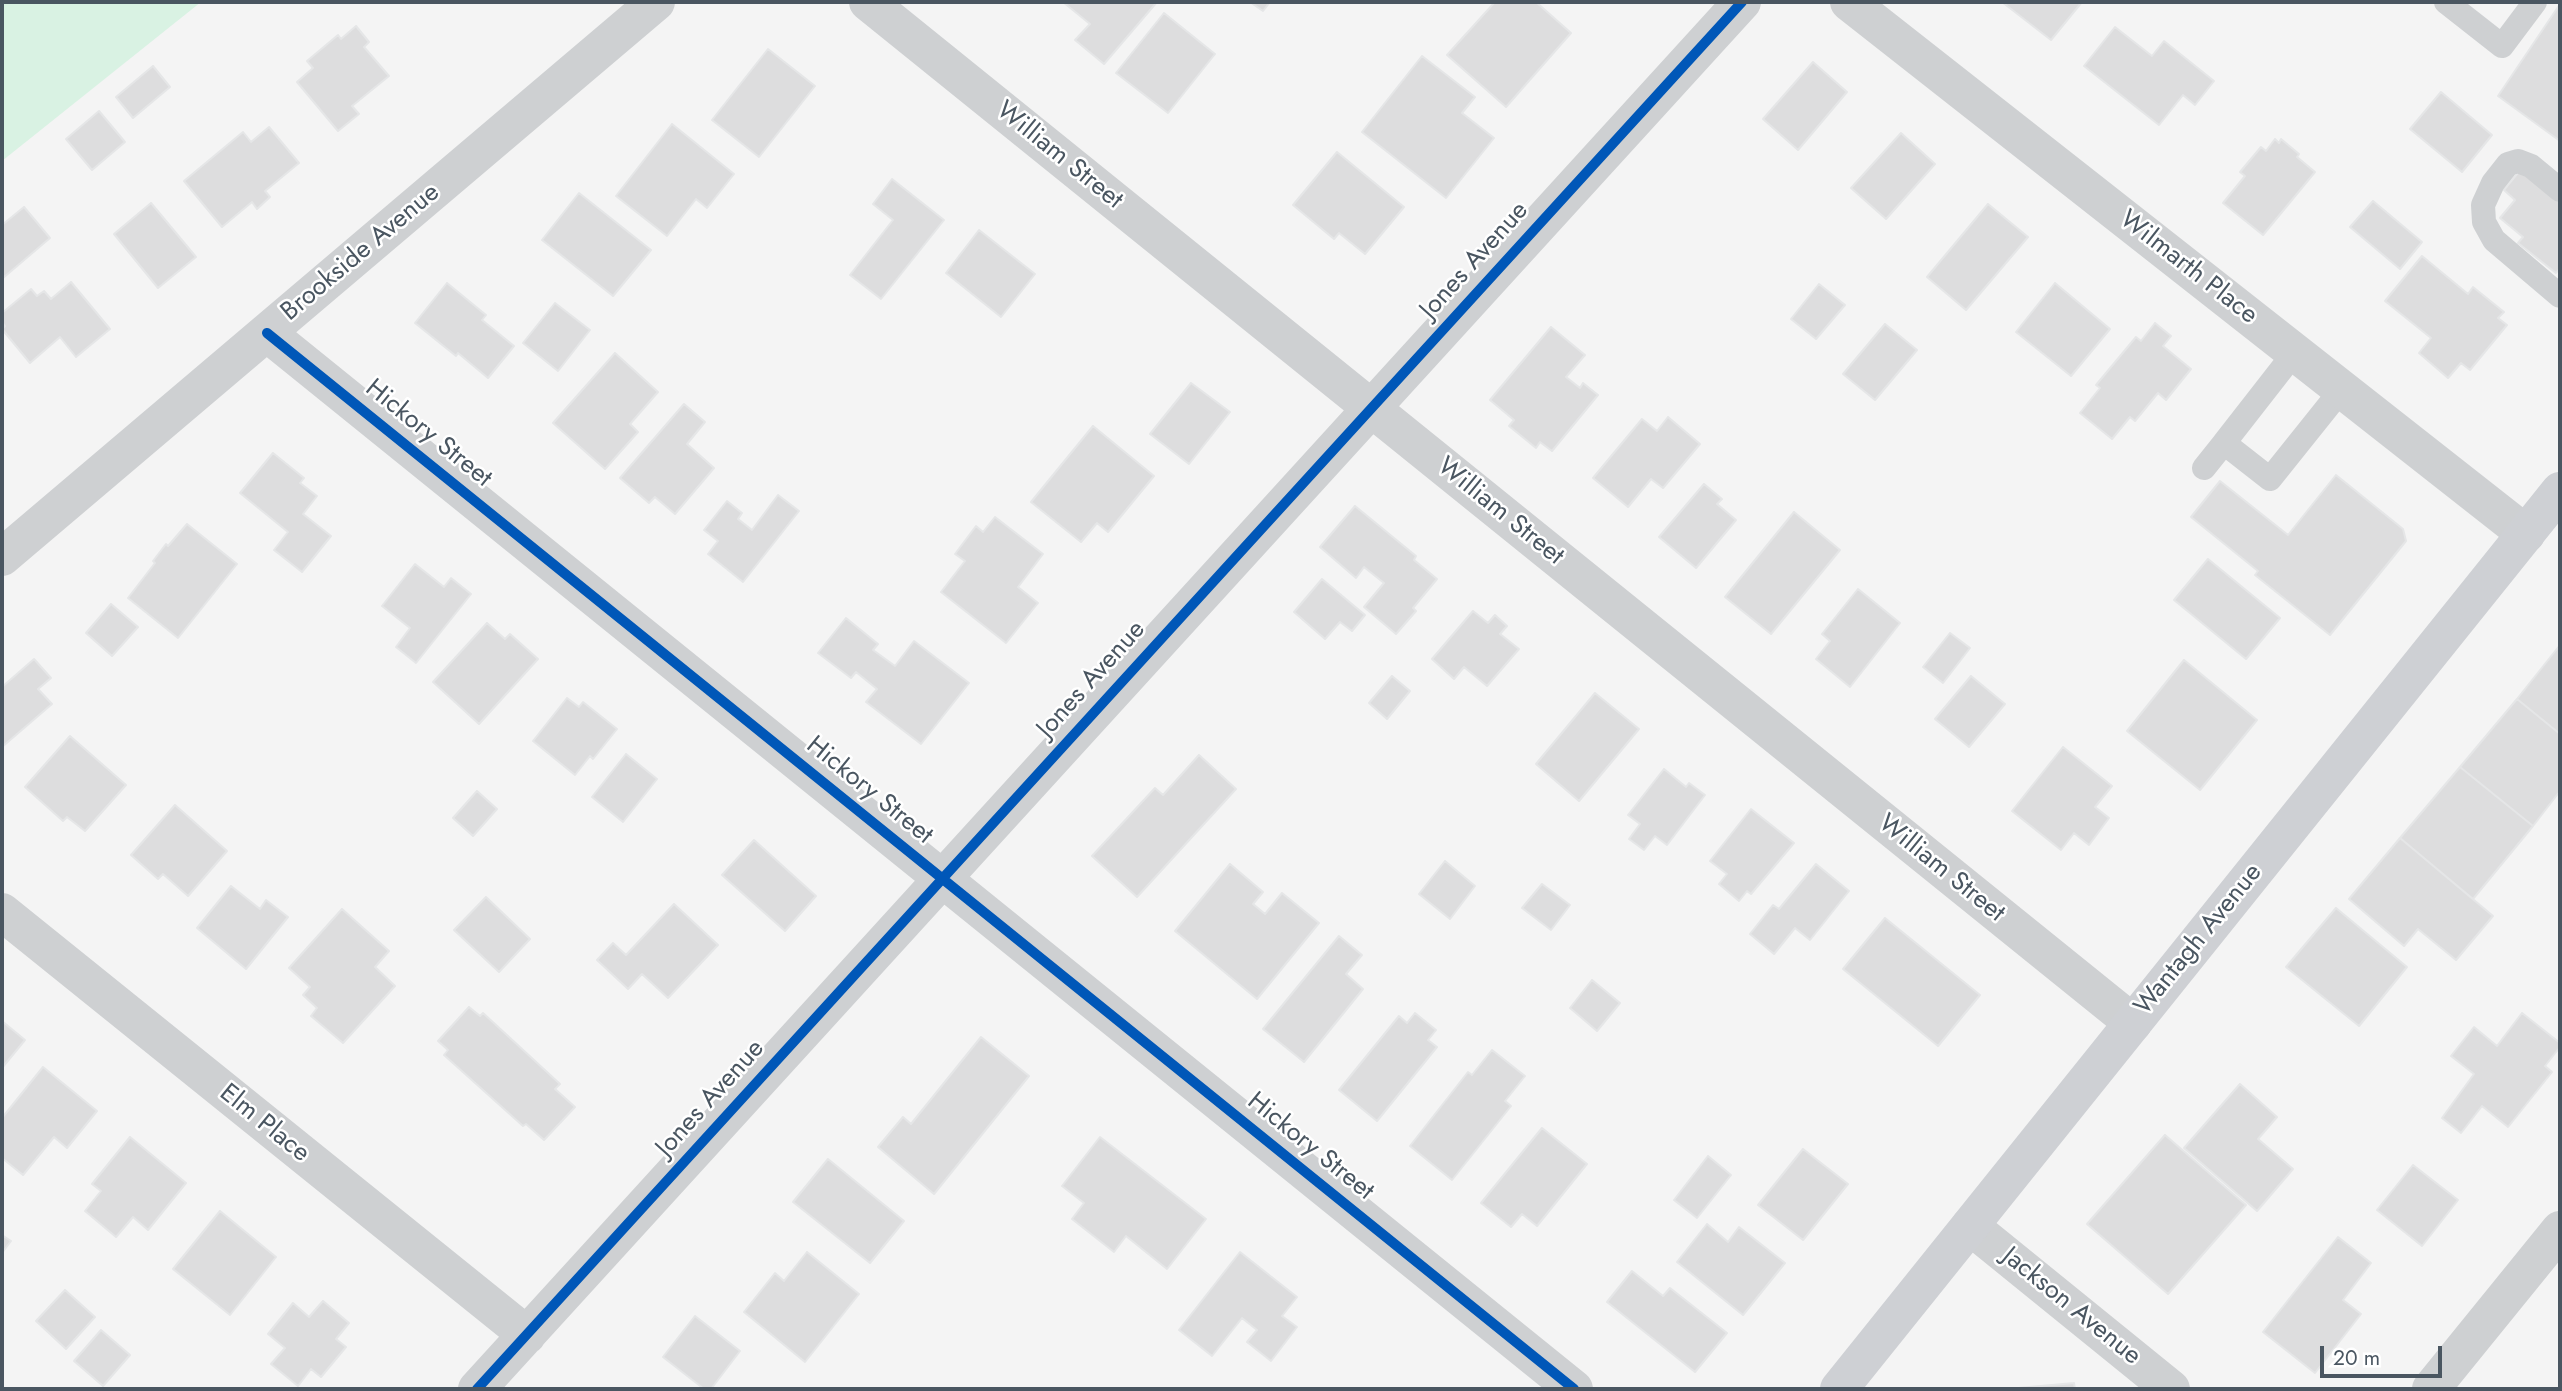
<!DOCTYPE html>
<html>
<head>
<meta charset="utf-8">
<style>
  body { margin:0 }
  #map { position:relative; width:2562px; height:1391px; overflow:hidden; background:#f4f4f4; font-family:Jost,sans-serif }
  canvas { display:block }
  .frame { position:absolute; inset:0; border:4px solid #4a5661; pointer-events:none }
  .scale { position:absolute; left:2320px; top:1346px; width:122px; height:32px; box-sizing:border-box; border:4px solid #4a5661; border-top:0; padding-left:9px; font-size:21px; line-height:24px; white-space:nowrap; color:#4a5661; -webkit-text-stroke:5px #fff; paint-order:stroke }
</style>
</head>
<body>
<div id="map">
<canvas width="2562" height="1391"></canvas>
<div class="frame"></div>
<div class="scale">20 m</div>
</div>
<script>
const g = document.querySelector('canvas').getContext('2d');
g.lineJoin = 'round';
function fill(path, color) { g.fillStyle = color; g.fill(path, 'evenodd'); }
const toPath = rows => new Path2D(rows.map(r => 'M' + r).join(''));
function trace(path, color, width, dash) { g.strokeStyle = color; g.lineWidth = width; g.lineCap = dash ? 'butt' : 'round'; g.setLineDash(dash || []); g.stroke(path); }
function drawText(font, color, halo, rows, align = 'center') {
  g.font = font + ' Jost,sans-serif'; g.lineWidth = 5; g.setLineDash([]); g.textBaseline = 'middle'; g.strokeStyle = halo; g.fillStyle = color; for (const [text, x, y, turn = 0] of rows) {
    g.save(); g.translate(x, y); g.rotate((+turn || 0) * Math.PI / 180); g.textAlign = isNaN(turn) ? turn : align; if (halo) g.strokeText(text, 0, 0); g.fillText(text, 0, 0); g.restore();
  }
}
fill(toPath([
  [2,2,201,2,2,161]
]), '#d9f2e3');
const building = toPath([
  [1063,2,1157,2,1104,64,1075,40,1090,24,1063,2],
  [1250,2,1270,2,1263,11,1250,2],
  [1495,2,1536,2,1571,33,1506,107,1447,55,1495,2],
  [2002,2,2082,2,2051,40,2002,2],
  [2560,4,2560,141,2498,96,2560,4],
  [1164,13,1215,54,1168,113,1116,73,1164,13],
  [356,26,369,42,364,47,389,76,352,106,359,114,338,131,297,82,313,68,307,61,338,35,341,39,356,26],
  [2115,27,2152,56,2164,41,2214,81,2195,105,2183,95,2159,125,2084,66,2115,27],
  [768,49,815,86,759,157,712,120,768,49],
  [1422,56,1475,97,1462,113,1494,138,1446,198,1362,132,1422,56],
  [1813,62,1847,92,1798,150,1763,119,1813,62],
  [153,66,170,87,133,118,116,97,153,66],
  [2441,92,2492,135,2462,172,2410,129,2441,92],
  [99,111,125,142,92,170,66,139,99,111],
  [672,124,734,174,707,208,696,199,667,236,616,196,672,124],
  [269,127,299,163,265,191,270,197,257,209,252,202,222,227,184,181,243,132,251,142,269,127],
  [1901,133,1935,164,1886,219,1851,188,1901,133],
  [2275,139,2279,143,2281,139,2299,154,2297,157,2315,172,2263,235,2223,203,2245,176,2240,172,2261,147,2266,151,2275,139],
  [1337,152,1404,207,1365,254,1339,233,1334,239,1293,205,1337,152],
  [2521,169,2560,200,2560,268,2556,273,2518,243,2523,237,2500,218,2515,200,2504,190,2521,169],
  [892,179,944,220,881,299,850,275,893,220,873,204,892,179],
  [579,193,651,250,613,296,542,240,579,193],
  [2373,201,2422,242,2400,269,2350,227,2373,201],
  [151,203,196,257,158,288,114,234,151,203],
  [1988,204,2028,237,1966,310,1927,277,1988,204],
  [24,207,50,238,3,278,2,225,24,207],
  [979,230,1035,274,1001,317,946,273,979,230],
  [2422,256,2468,294,2473,287,2504,312,2498,318,2507,325,2470,370,2461,363,2448,378,2419,353,2431,338,2385,301,2422,256],
  [71,282,110,329,76,357,60,337,30,363,2,329,5,326,2,322,2,313,31,289,37,296,44,291,51,299,71,282],
  [447,283,486,315,482,320,514,346,488,378,458,353,456,356,415,323,447,283],
  [2055,283,2110,329,2071,376,2016,332,2055,283],
  [1819,284,1845,305,1816,339,1791,319,1819,284],
  [555,303,590,330,558,371,523,343,555,303],
  [2155,323,2171,336,2163,346,2191,369,2166,400,2158,393,2135,421,2130,417,2112,439,2080,413,2100,388,2096,385,2136,337,2141,341,2155,323],
  [1885,324,1917,350,1875,400,1843,374,1885,324],
  [1551,327,1585,355,1566,377,1580,388,1583,383,1598,395,1552,451,1540,442,1536,448,1509,426,1514,420,1490,400,1551,327],
  [615,353,658,392,630,424,638,432,605,469,553,423,615,353],
  [1191,383,1230,412,1189,464,1150,434,1191,383],
  [684,404,705,422,687,444,714,468,675,514,655,497,649,503,620,478,684,404],
  [1668,417,1700,444,1663,488,1651,479,1628,507,1593,478,1642,419,1657,431,1668,417],
  [1093,426,1154,476,1108,532,1097,523,1081,542,1031,502,1093,426],
  [273,453,304,478,300,483,317,496,303,514,331,536,302,572,274,550,288,532,240,493,273,453],
  [2336,475,2403,529,2406,541,2330,635,2255,575,2258,571,2191,517,2220,481,2288,535,2336,475],
  [1704,484,1722,499,1717,504,1736,520,1696,568,1659,537,1704,484],
  [778,495,799,511,743,582,708,554,718,541,704,530,727,501,742,513,738,519,752,530,778,495],
  [1355,506,1416,556,1414,560,1437,579,1413,608,1416,611,1396,634,1364,607,1384,583,1364,567,1356,578,1320,547,1355,506],
  [1794,512,1840,550,1771,634,1725,597,1794,512],
  [995,517,1043,554,1018,587,1038,603,1006,643,941,592,965,561,955,554,976,526,983,532,995,517],
  [187,524,237,564,178,638,128,598,155,563,153,561,166,544,168,546,187,524],
  [2208,559,2280,618,2246,659,2174,600,2208,559],
  [415,564,444,587,451,578,471,594,416,663,396,647,410,628,382,606,415,564],
  [1322,579,1365,615,1352,631,1340,622,1325,639,1294,612,1322,579],
  [1858,589,1900,623,1850,687,1816,659,1830,641,1822,634,1858,589],
  [111,604,138,627,112,656,86,633,111,604],
  [1473,611,1488,623,1495,615,1507,626,1500,634,1519,649,1487,686,1464,667,1454,679,1432,659,1473,611],
  [846,618,878,644,873,650,895,666,914,641,969,683,921,744,866,702,877,689,856,672,851,678,818,653,846,618],
  [487,623,505,639,510,634,538,659,479,724,433,682,487,623],
  [1950,633,1970,648,1943,683,1923,667,1950,633],
  [2560,645,2560,734,2517,699,2560,645],
  [34,659,51,678,38,689,52,704,2,747,2,687,34,659],
  [2184,660,2257,720,2200,790,2127,731,2184,660],
  [1392,676,1410,691,1387,719,1369,703,1392,676],
  [1971,676,2005,704,1969,747,1935,719,1971,676],
  [1595,693,1639,729,1579,801,1536,764,1595,693],
  [567,698,579,707,583,702,617,729,593,759,590,756,575,775,533,741,567,698],
  [2517,699,2560,734,2560,791,2533,826,2460,767,2517,699],
  [70,736,126,785,85,831,67,817,63,821,25,787,70,736],
  [2063,747,2112,786,2095,807,2109,818,2089,845,2074,833,2061,850,2012,811,2063,747],
  [626,754,657,779,623,822,592,797,626,754],
  [1199,755,1236,789,1137,897,1092,856,1155,788,1163,795,1199,755],
  [2460,767,2533,826,2473,899,2400,838,2460,767],
  [1664,769,1686,787,1689,783,1705,795,1667,845,1655,836,1644,850,1629,839,1640,824,1628,815,1664,769],
  [477,791,497,809,473,836,453,818,477,791],
  [175,805,227,851,188,896,163,874,158,879,131,855,175,805],
  [1751,809,1794,843,1751,894,1747,891,1739,901,1719,884,1727,874,1710,861,1751,809],
  [2400,838,2493,916,2456,960,2418,929,2404,946,2349,899,2400,838],
  [754,840,816,896,785,931,722,875,754,840],
  [1445,861,1475,886,1450,919,1419,894,1445,861],
  [1230,864,1263,892,1253,904,1265,914,1282,893,1319,923,1257,999,1175,931,1230,864],
  [1816,864,1849,891,1810,940,1795,928,1774,954,1750,934,1773,905,1779,909,1816,864],
  [1542,884,1570,905,1551,930,1522,908,1542,884],
  [231,886,260,909,266,900,288,917,246,969,197,928,231,886],
  [486,897,530,939,499,972,454,930,486,897],
  [674,904,718,945,668,998,642,974,628,989,597,960,613,943,626,955,674,904],
  [2336,908,2407,967,2359,1026,2286,967,2336,908],
  [342,909,389,951,375,967,395,986,343,1043,311,1016,317,1008,303,995,310,987,289,968,342,909],
  [1885,918,1980,995,1938,1046,1843,969,1885,918],
  [1339,936,1362,955,1346,974,1363,989,1304,1062,1263,1029,1339,936],
  [1592,980,1620,1003,1597,1031,1570,1008,1592,980],
  [469,1007,480,1016,483,1013,560,1084,555,1089,575,1107,544,1140,526,1124,523,1126,444,1055,448,1050,438,1041,469,1007],
  [1415,1013,1436,1030,1428,1040,1437,1047,1377,1121,1339,1090,1399,1016,1407,1023,1415,1013],
  [2522,1013,2560,1043,2560,1047,2545,1066,2552,1072,2508,1127,2482,1106,2461,1133,2442,1118,2474,1074,2451,1056,2474,1027,2497,1046,2522,1013],
  [2,1021,25,1040,2,1068,2,1021],
  [981,1037,1029,1076,934,1194,878,1147,903,1117,911,1124,981,1037],
  [1492,1050,1525,1076,1505,1101,1511,1106,1452,1180,1410,1146,1468,1072,1472,1075,1492,1050],
  [43,1067,97,1111,67,1148,54,1137,23,1175,2,1158,2,1118,43,1067],
  [2240,1084,2277,1117,2258,1139,2293,1169,2257,1211,2184,1148,2240,1084],
  [1542,1128,1587,1164,1537,1226,1522,1214,1511,1227,1481,1203,1542,1128],
  [2165,1135,2246,1205,2168,1294,2087,1224,2165,1135],
  [130,1137,186,1183,148,1230,133,1217,116,1237,85,1211,101,1191,92,1184,130,1137],
  [1100,1137,1206,1219,1167,1269,1126,1236,1114,1252,1072,1219,1084,1203,1062,1186,1100,1137],
  [1803,1149,1848,1184,1803,1240,1758,1205,1803,1149],
  [1708,1156,1731,1175,1697,1218,1674,1200,1708,1156],
  [828,1159,904,1221,870,1263,793,1202,828,1159],
  [2413,1165,2458,1200,2422,1246,2377,1210,2413,1165],
  [220,1211,276,1257,230,1315,173,1269,220,1211],
  [1707,1224,1728,1242,1739,1227,1785,1263,1743,1315,1677,1262,1707,1224],
  [2,1235,11,1241,2,1253,2,1235],
  [2338,1237,2371,1263,2343,1300,2361,1314,2315,1373,2263,1332,2338,1237],
  [807,1252,859,1294,805,1362,744,1312,775,1273,784,1281,807,1252],
  [1240,1252,1297,1297,1282,1316,1297,1327,1271,1361,1247,1342,1257,1330,1242,1318,1212,1356,1179,1330,1240,1252],
  [1632,1271,1663,1296,1670,1288,1727,1333,1695,1372,1607,1302,1632,1271],
  [65,1290,95,1317,66,1349,36,1321,65,1290],
  [323,1301,349,1323,336,1339,346,1347,321,1377,311,1369,298,1386,271,1364,285,1348,268,1334,293,1303,309,1317,323,1301],
  [695,1316,740,1351,711,1389,704,1389,663,1357,695,1316],
  [101,1330,130,1355,103,1386,74,1361,101,1330],
  [2074,1383,2075,1389,2007,1389,2074,1383]
]);
fill(building, '#ddddde');
trace(building, '#e5e6e7', 2);
trace(toPath([
  [2446,2,2502,46,2535,2],
  [2560,190,2531,166,2518,161,2508,164,2493,183,2483,205,2484,222,2494,240,2560,296],
  [2295,352,2224,443,2270,479,2342,389],
  [2204,468,2224,443]
]), '#ced0d2', 24);
trace(toPath([
  [868,2,2133,1023],
  [1849,2,2526,534],
  [267,333,1574,1389],
  [2,557,656,2],
  [2,912,527,1335],
  [1970,1226,2171,1389],
  [477,1389,1742,2],
  [2431,1389,2560,1230]
]), '#ced0d2', 38);
trace(toPath([
  [1839,1389,2560,491]
]), '#ced0d4', 38);
trace(toPath([
  [267,333,1574,1389],
  [477,1389,1742,2]
]), '#0057b8', 10);
drawText('26px', '#4a5661', '#fff', [
  ["William Street",1059,156,39],
  ["Brookside Avenue",361,253,-40],
  ["Jones Avenue",1475,261,-48],
  ["Wilmarth Place",2188,268,38],
  ["Hickory Street",428,434,39],
  ["William Street",1500,512,39],
  ["Jones Avenue",1092,680,-48],
  ["Hickory Street",869,791,39],
  ["William Street",1941,869,39],
  ["Wantagh Avenue",2199,940,-51],
  ["Jones Avenue",711,1099,-48],
  ["Elm Place",264,1124,39],
  ["Hickory Street",1310,1147,39],
  ["Jackson Avenue",2071,1307,39]
]);
</script>
</body>
</html>
